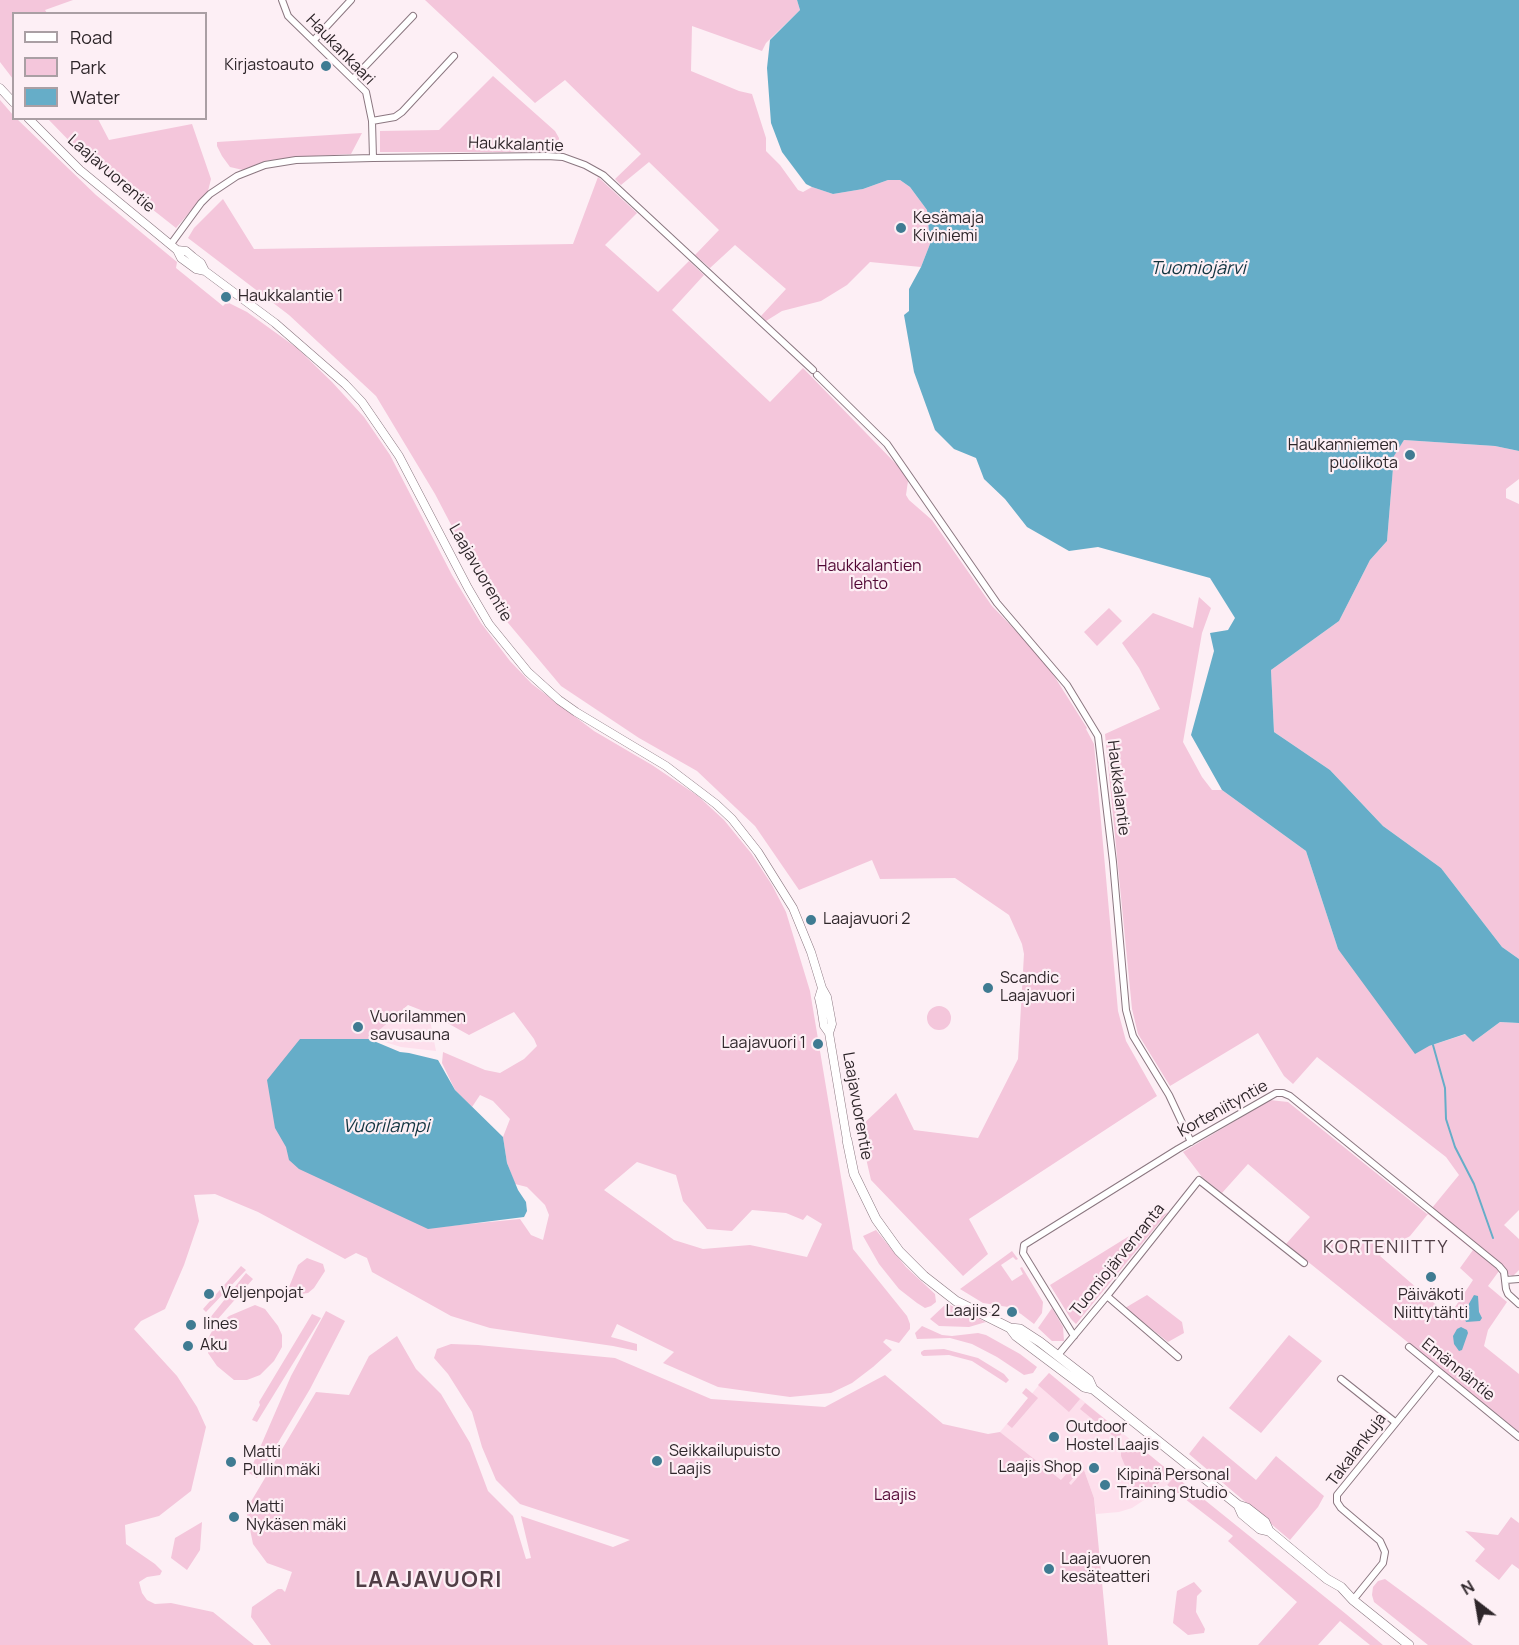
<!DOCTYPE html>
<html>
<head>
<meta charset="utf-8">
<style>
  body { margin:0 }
  #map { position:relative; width:1519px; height:1645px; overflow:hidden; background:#fdeff5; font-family:Manrope,sans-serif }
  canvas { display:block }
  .legend { position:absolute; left:12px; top:12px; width:195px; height:108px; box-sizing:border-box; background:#fdeff5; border:2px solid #aa9fa4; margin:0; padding:8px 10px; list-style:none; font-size:18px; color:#2e262a }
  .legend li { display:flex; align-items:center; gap:12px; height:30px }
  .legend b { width:30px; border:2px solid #aa9fa4 }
  .north { position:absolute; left:1447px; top:1573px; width:60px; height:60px; -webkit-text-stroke:4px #fdeff5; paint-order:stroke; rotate:329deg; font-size:16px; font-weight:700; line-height:24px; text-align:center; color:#2e262a }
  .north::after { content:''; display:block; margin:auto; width:21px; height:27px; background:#2e262a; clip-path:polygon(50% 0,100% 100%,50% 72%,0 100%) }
</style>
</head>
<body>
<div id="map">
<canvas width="1519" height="1645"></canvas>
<ul class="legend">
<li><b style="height:8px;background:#fff"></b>Road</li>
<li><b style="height:16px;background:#f4c6db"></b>Park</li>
<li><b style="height:16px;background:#66adc8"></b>Water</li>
</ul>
<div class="north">N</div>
</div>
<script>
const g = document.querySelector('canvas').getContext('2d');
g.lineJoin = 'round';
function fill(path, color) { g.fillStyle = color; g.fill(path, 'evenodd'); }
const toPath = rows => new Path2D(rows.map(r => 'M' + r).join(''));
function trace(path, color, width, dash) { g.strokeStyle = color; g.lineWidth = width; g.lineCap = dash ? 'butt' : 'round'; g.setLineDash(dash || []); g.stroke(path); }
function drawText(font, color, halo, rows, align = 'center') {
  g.font = font + ' Manrope,sans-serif'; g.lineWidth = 4.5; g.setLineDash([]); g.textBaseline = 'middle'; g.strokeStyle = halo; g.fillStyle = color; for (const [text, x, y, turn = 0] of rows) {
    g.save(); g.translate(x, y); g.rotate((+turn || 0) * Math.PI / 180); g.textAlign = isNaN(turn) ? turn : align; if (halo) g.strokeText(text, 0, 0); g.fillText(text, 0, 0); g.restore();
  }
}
fill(toPath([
  [392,1010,423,1012,431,1025,436,1051,401,1047,378,1040,345,1038],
  [1049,1373,1175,1476,1167,1485,1132,1508,1119,1512,1096,1514,1094,1498,1084,1470,1072,1486,1069,1484,1071,1469,1062,1481,1000,1432]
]), '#fddfec');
fill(toPath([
  [0,0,73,0,45,10,47,13,14,14,13,79,0,62],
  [425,0,797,0,800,10,766,43,762,51,692,26,691,71,739,91,752,94,766,138,766,151,780,165,798,190,803,192,812,187,833,194,863,189,888,180,900,180,910,187,927,210,930,244,921,267,870,262,847,285,821,301,782,311,766,321,761,316,786,289,735,245,710,268,695,255,719,230,649,162,621,185,615,179,641,154,565,80,535,103],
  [493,76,555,131,559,138,560,152,380,152,380,131,439,130],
  [0,100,13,115,14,118,17,119,96,195,177,262,176,268,223,306,227,302,247,312,297,348,332,382,364,417,390,455,452,575,481,623,510,661,532,684,594,731,652,765,698,796,724,820,751,853,772,885,786,912,810,991,853,1249,907,1316,910,1324,910,1329,899,1343,886,1339,883,1342,892,1350,873,1367,852,1383,831,1393,790,1397,718,1387,663,1363,674,1352,617,1324,611,1337,637,1344,637,1351,613,1346,490,1328,451,1316,372,1272,367,1258,356,1253,345,1259,258,1212,215,1194,194,1195,199,1221,184,1265,165,1309,141,1321,134,1329,177,1376,197,1407,206,1427,191,1491,159,1516,125,1525,126,1544,155,1564,162,1571,160,1575,147,1577,139,1582,142,1593,147,1600,155,1604,171,1603,213,1612,254,1645,0,1645],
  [408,1005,431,1014,469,1035,514,1012,534,1039,537,1046,524,1059,500,1073,485,1070,443,1052,442,1063,455,1090,472,1107,480,1095,493,1101,510,1119,503,1137,507,1163,515,1184,527,1187,545,1205,549,1215,543,1240,531,1235,520,1219,428,1228,286,1147,300,1039,369,1039],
  [637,1162,676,1175,683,1201,707,1229,732,1231,752,1210,786,1213,803,1220,807,1215,822,1224,807,1257,750,1245,703,1249,674,1240,604,1190],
  [48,119,98,119,109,140,192,124,211,179,208,191,176,228,81,153],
  [362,133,351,154,297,157,265,161,243,170,230,167,222,156,217,146,217,142],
  [598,177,637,213,605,245,658,292,689,261,704,275,672,310,770,402,803,368,898,466,908,481,906,495,909,500,932,520,992,606,1044,660,1087,728,1086,729,1094,744,1118,1011,1126,1041,1157,1096,969,1219,988,1254,963,1276,871,1180,859,1128,896,1093,914,1130,978,1138,1018,1059,1024,954,1022,944,1009,915,955,878,880,879,872,860,799,890,755,826,697,771,639,738,561,686,493,605,435,494,376,396,289,315,188,238,194,228,223,199,254,249,573,244],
  [1404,440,1495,446,1519,451,1519,479,1506,489,1506,498,1519,504,1519,959,1502,947,1441,868,1383,826,1330,770,1274,732,1271,670,1339,621,1370,560,1387,541,1394,455],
  [1199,597,1211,608,1202,633,1183,742,1202,777,1212,790,1222,790,1306,851,1338,949,1429,1046,1466,1034,1473,1042,1500,1022,1519,1023,1519,1210,1504,1225,1519,1239,1519,1270,1513,1276,1499,1271,1488,1286,1507,1302,1488,1330,1484,1346,1519,1374,1519,1432,1286,1244,1310,1217,1248,1164,1222,1193,1202,1177,1183,1152,1270,1100,1288,1102,1427,1214,1459,1175,1446,1157,1317,1057,1293,1084,1284,1076,1258,1033,1170,1086,1138,1034,1132,1009,1105,734,1160,709,1139,668,1122,643,1153,613,1193,628],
  [1428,1214,1473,1250,1460,1268,1473,1280,1449,1316,1380,1256,1410,1236],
  [1109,608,1122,621,1097,646,1084,632],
  '927 1018a12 12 0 1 1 24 0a12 12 0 1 1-24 0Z',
  [1168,1212,1076,1324,1071,1319,1050,1285],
  [876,1230,906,1267,935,1294,936,1302,931,1306,925,1308,917,1303,899,1289,879,1264,863,1236],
  [1012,1251,1018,1259,1016,1260,1013,1257,1001,1265,1012,1281,1023,1274,1020,1268,1022,1267,1043,1302,1042,1313,1034,1324,1021,1314,1008,1307,983,1303,960,1289],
  [307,1258,323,1264,325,1271,314,1288,308,1293,301,1294,289,1287,298,1265],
  [241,1266,246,1270,206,1312,203,1309],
  [246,1273,253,1279,210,1328,205,1324],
  [1147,1295,1182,1322,1184,1333,1168,1342,1125,1308],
  [947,1303,952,1306,986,1322,969,1327,939,1326,930,1319],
  [255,1305,265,1309,278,1326,282,1335,282,1347,274,1361,260,1375,247,1380,234,1380,217,1366,208,1353,208,1339,212,1331,229,1316],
  [1052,1308,1063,1327,1064,1341,1052,1341,1038,1328],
  [326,1311,345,1321,310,1389,257,1478,249,1473,291,1376],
  [312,1314,321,1318,257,1422,252,1420,260,1405,259,1402],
  [922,1326,942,1335,952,1336,978,1333,986,1335,1020,1354,1037,1367,1033,1373,1024,1375,997,1357,972,1344,950,1338,917,1339,915,1333],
  [1289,1335,1322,1361,1261,1433,1229,1408],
  [397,1336,416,1369,441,1394,470,1443,488,1491,513,1516,526,1559,531,1558,521,1516,613,1547,630,1540,520,1504,496,1480,482,1447,472,1412,448,1374,434,1358,437,1349,451,1344,478,1345,615,1358,711,1399,825,1407,885,1375,943,1424,988,1434,1000,1432,1061,1480,1071,1469,1077,1473,1069,1483,1071,1485,1084,1470,1094,1498,1108,1645,271,1645,251,1617,252,1607,278,1589,282,1589,285,1592,292,1572,267,1563,253,1544,246,1510,316,1392,349,1395,369,1356],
  [944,1349,978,1358,1004,1374,1009,1380,1006,1383,972,1361,949,1355,923,1356,921,1354,921,1352,924,1350],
  [1049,1373,1080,1399,1069,1412,1038,1385],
  [1026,1388,1038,1398,1012,1428,1007,1424,1028,1398,1022,1393],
  [1085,1403,1122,1433,1117,1439,1080,1409],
  [1203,1436,1256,1480,1276,1456,1324,1496,1318,1507,1290,1540,1189,1454],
  [1130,1439,1168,1470,1157,1485,1140,1496,1137,1495,1121,1456,1121,1451],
  [1175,1476,1346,1614,1383,1645,1370,1645,1340,1621,1318,1645,1258,1645,1297,1602,1228,1541,1233,1536,1167,1485],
  [1511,1517,1519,1523,1519,1569,1512,1564,1499,1580,1475,1561,1485,1549,1465,1531,1498,1535],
  [202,1522,200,1550,187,1570,171,1558,175,1538],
  [1385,1579,1423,1607,1473,1645,1428,1645,1374,1602,1372,1595,1373,1587,1378,1581],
  [1194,1582,1202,1591,1197,1596,1196,1612,1205,1629,1204,1633,1188,1635,1173,1623,1177,1591]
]), '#f4c6db');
fill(toPath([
  [797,0,1519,0,1519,451,1495,446,1404,440,1394,456,1387,541,1370,560,1339,621,1271,670,1274,732,1330,770,1383,826,1441,868,1502,947,1519,959,1519,1023,1500,1022,1473,1042,1465,1034,1429,1046,1415,1054,1338,949,1306,851,1222,790,1191,735,1214,651,1210,633,1228,630,1235,618,1210,578,1098,547,1069,551,1027,527,1005,499,984,479,976,458,954,449,935,430,914,372,904,315,909,311,909,289,921,267,930,244,927,210,910,187,900,180,888,180,863,189,833,194,812,187,806,184,782,152,771,123,767,68,770,40,800,10],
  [300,1039,369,1039,400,1052,409,1053,438,1060,455,1090,503,1137,507,1163,518,1190,526,1202,527,1211,524,1217,428,1229,299,1169,289,1160,286,1147,275,1128,267,1080],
  [1474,1295,1478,1296,1479,1312,1482,1318,1480,1321,1466,1322,1463,1314],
  [1461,1327,1467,1330,1468,1333,1462,1350,1459,1351,1454,1344,1453,1336,1457,1329]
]), '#66adc8');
trace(toPath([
  [1433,1045,1445,1088,1446,1119,1455,1147,1474,1184,1493,1238]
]), '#66adc8', 2);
const minor = toPath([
  [282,0,288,16,292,20,366,92,372,121,373,158],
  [314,40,351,0],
  [353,79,413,16],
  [372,121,395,117,402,112,454,56],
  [171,244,201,203,210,194,237,176,265,165,296,160,373,158,547,156,563,157,585,165,603,175,813,370],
  [817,375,887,444,997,603,1067,685,1098,736,1113,862,1126,1010,1133,1036,1169,1095,1191,1142],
  [1506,1280,1519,1279],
  [1107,1296,1178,1357],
  [1074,1336,1023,1253,1024,1245,1178,1149,1276,1093,1283,1093,1290,1096,1499,1266,1504,1272,1506,1289,1508,1294,1519,1304],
  [1409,1347,1519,1437],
  [1058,1355,1107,1296,1199,1180,1304,1263],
  [1341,1379,1395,1422],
  [1353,1600,1383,1563,1385,1552,1380,1541,1341,1508,1337,1502,1337,1495,1438,1371]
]);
const tertiary = toPath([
  [0,88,14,103],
  [28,118,80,170,177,250,181,258,196,269,205,271,275,323,345,384,362,402,399,456,468,588,489,624,528,672,559,700,576,712,666,766,716,804,732,819,758,852,793,908,811,952,822,988,827,997,832,1024,829,1033,847,1140],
  [177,250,186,251,193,257,201,263,205,271],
  [822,988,819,998,821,1007,824,1026,829,1033]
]);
const secondary = toPath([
  [847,1140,854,1174,876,1219,899,1251,924,1276,956,1301,1010,1328,1020,1329,1040,1342,1089,1380,1093,1389,1238,1505,1247,1508,1265,1522,1269,1531],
  [1010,1328,1016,1336,1084,1387,1093,1389],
  [1238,1505,1242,1514,1260,1529,1269,1531,1327,1579,1341,1587,1353,1600,1409,1645]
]);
trace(minor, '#8b7780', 8);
trace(tertiary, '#8b7780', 9);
trace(secondary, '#8b7780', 10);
trace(minor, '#fff', 6);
trace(tertiary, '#fff', 8);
trace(secondary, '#fff', 9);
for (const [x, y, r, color] of [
  [326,66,6,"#3f7b92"],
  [901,228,6,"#3f7b92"],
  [226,297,6,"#3f7b92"],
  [1410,455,6,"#3f7b92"],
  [811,920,6,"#3f7b92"],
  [988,988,6,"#3f7b92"],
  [358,1027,6,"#3f7b92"],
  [818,1044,6,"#3f7b92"],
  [1431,1277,6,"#3f7b92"],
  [209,1294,6,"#3f7b92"],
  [1012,1312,6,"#3f7b92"],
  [191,1325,6,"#3f7b92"],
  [188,1346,6,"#3f7b92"],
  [1054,1437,6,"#3f7b92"],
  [657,1461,6,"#3f7b92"],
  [231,1462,6,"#3f7b92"],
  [1094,1468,6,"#3f7b92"],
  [1105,1485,6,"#3f7b92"],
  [234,1517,6,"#3f7b92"],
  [1049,1569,6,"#3f7b92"]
]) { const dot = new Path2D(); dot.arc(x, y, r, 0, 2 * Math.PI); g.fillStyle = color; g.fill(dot); trace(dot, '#fdeff5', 2); }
drawText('16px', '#2e262a', '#fdeff5', [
  ["Haukankaari",340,50,46],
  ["Haukkalantie",516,145,2],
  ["Laajavuorentie",111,174,41],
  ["Laajavuorentie",480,573,60],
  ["Haukkalantie",1118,788,83],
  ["Laajavuorentie",857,1106,80],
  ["Korteniityntie",1223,1109,-29],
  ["Tuomiojärvenranta",1118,1260,-51],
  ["Emännäntie",1458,1370,39],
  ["Takalankuja",1357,1450,-53]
]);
drawText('16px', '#2e262a', '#fdeff5', [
  ["Kirjastoauto",314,66,"right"],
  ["Kesämaja",913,219],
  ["Kiviniemi",913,237],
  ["Haukkalantie 1",238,297],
  ["Haukanniemen",1398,446,"right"],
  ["puolikota",1398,464,"right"],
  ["Laajavuori 2",823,920],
  ["Scandic",1000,979],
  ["Laajavuori",1000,997],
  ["Vuorilammen",370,1018],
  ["savusauna",370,1036],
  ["Laajavuori 1",806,1044,"right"],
  ["Veljenpojat",221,1294],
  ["Päiväkoti",1431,1296,"center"],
  ["Niittytähti",1431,1314,"center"],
  ["Laajis 2",1000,1312,"right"],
  ["Iines",203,1325],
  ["Aku",200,1346],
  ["Outdoor",1066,1428],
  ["Hostel Laajis",1066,1446],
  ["Seikkailupuisto",669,1452],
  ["Laajis",669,1470],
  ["Matti",243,1453],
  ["Pullin mäki",243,1471],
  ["Laajis Shop",1082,1468,"right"],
  ["Kipinä Personal",1117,1476],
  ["Training Studio",1117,1494],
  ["Matti",246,1508],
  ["Nykäsen mäki",246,1526],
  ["Laajavuoren",1061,1560],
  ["kesäteatteri",1061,1578]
], 'left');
drawText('16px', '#510734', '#fdeff5', [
  ["Haukkalantien",869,567],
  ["lehto",869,585],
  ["Laajis",895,1496]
]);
drawText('italic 18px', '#123440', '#fdeff5', [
  ["Tuomiojärvi",1198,269],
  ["Vuorilampi",386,1127]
]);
g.letterSpacing = '1.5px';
drawText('18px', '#503e46', '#fdeff5', [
  ["KORTENIITTY",1386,1248]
]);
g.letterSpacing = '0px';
g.letterSpacing = '1.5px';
drawText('bold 22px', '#503e46', '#fdeff5', [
  ["LAAJAVUORI",429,1581]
]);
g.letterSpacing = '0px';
</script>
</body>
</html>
